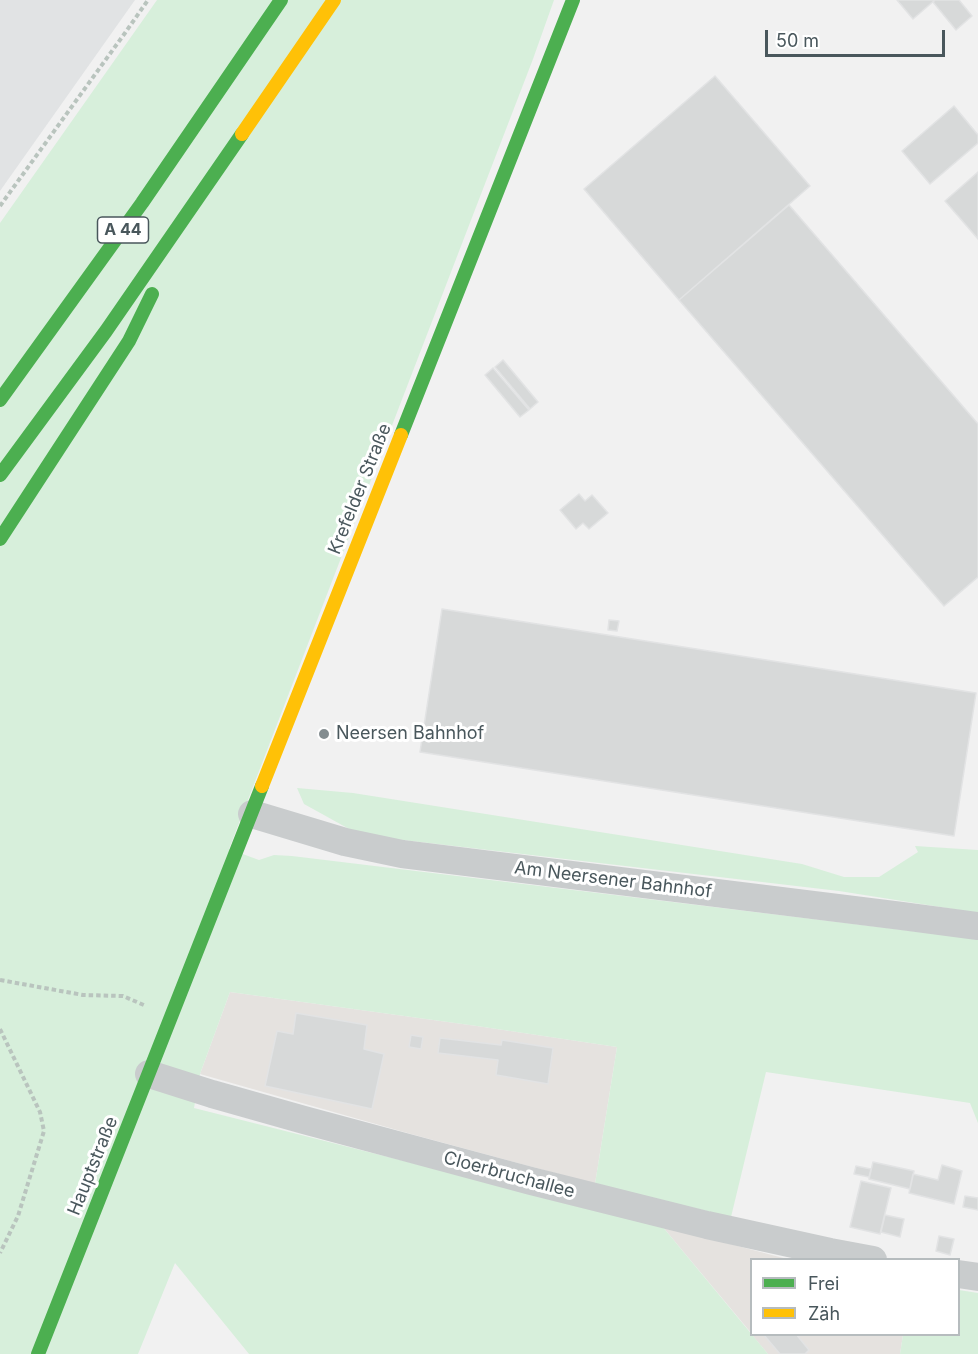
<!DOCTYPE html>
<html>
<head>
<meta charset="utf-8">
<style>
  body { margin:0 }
  #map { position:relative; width:978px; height:1354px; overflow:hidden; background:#f1f1f1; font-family:Inter,sans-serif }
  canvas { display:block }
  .legend { position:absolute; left:750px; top:1258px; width:210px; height:78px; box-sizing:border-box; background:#fff; border:2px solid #b6bcbe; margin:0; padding:8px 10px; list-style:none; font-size:18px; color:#49575c }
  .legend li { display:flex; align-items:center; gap:12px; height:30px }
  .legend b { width:30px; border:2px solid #b6bcbe }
  .scale { position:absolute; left:765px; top:30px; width:180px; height:27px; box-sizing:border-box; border:3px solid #49575c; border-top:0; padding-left:8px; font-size:18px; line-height:21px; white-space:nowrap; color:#49575c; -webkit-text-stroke:4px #fff; paint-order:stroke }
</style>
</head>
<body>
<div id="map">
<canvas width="978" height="1354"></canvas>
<ul class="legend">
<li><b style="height:8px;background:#4caf50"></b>Frei</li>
<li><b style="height:8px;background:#ffc107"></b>Zäh</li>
</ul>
<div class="scale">50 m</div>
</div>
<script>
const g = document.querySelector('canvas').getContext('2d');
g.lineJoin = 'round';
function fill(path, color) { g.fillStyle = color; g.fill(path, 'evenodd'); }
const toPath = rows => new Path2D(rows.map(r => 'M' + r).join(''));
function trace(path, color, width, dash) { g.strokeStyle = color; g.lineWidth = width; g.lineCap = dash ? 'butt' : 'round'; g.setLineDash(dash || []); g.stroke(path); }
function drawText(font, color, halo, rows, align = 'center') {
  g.font = font + ' Inter,sans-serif'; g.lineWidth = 6; g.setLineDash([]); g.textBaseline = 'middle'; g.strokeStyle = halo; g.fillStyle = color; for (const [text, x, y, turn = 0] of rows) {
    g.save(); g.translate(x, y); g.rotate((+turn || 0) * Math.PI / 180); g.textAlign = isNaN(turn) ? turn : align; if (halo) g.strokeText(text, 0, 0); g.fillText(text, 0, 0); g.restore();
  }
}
fill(toPath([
  [230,992,477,1026,617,1047,595,1184,411,1134,200,1074],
  [662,1226,787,1259,752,1260,752,1334],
  [752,1335,903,1335,900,1354,768,1354]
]), '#e5e2df');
fill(toPath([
  [0,0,135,0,0,191]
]), '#e1e3e4');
fill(toPath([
  [157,0,554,0,533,59,229,849,259,860,274,855,292,856,978,939,978,1123,970,1103,766,1072,731,1217,595,1184,617,1047,477,1026,230,992,200,1074,194,1108,662,1226,768,1354,249,1354,175,1263,138,1354,0,1354,0,223],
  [297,788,353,793,802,864,844,877,879,877,918,852,915,846,978,850,978,913,839,891,360,835,304,804],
  [959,1290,978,1293,978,1354,900,1354,903,1335,958,1334]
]), '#d7efdb');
const building = toPath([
  [897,0,935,0,913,19,897,0],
  [935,0,959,0,972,16,956,30,933,2,935,0],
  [715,76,810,186,679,300,584,189,715,76],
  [954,106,978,135,978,143,930,184,902,151,954,106],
  [978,172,978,239,945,201,978,172],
  [789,205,978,424,978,577,944,606,679,300,789,205],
  [503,360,538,402,530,409,495,367,503,360],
  [493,368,529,410,520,417,485,375,493,368],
  [579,494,585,501,592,495,608,513,589,529,583,523,576,529,560,510,579,494],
  [442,609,976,693,954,836,420,752,442,609],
  [609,620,619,621,617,631,608,630,609,620],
  [296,1013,367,1025,364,1049,384,1054,372,1109,265,1086,277,1031,293,1034,296,1013],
  [411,1035,423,1037,421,1049,409,1047,411,1035],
  [440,1038,501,1045,502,1040,553,1048,548,1084,496,1075,498,1060,438,1053,440,1038],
  [873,1162,914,1171,910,1189,869,1179,873,1162],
  [942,1165,962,1171,954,1204,909,1193,913,1174,938,1180,942,1165],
  [856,1166,871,1169,869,1177,854,1174,856,1166],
  [861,1181,891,1188,880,1234,850,1227,861,1181],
  [965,1196,978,1198,978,1210,963,1207,965,1196],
  [885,1215,904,1219,900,1237,881,1232,885,1215],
  [939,1236,954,1239,950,1255,936,1251,939,1236],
  [763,1334,796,1334,809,1350,805,1354,780,1354,763,1334]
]);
fill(building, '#d7d9d9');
trace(building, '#e2e3e4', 1.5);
trace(toPath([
  [0,206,125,33,148,0],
  [0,980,83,995,123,996,146,1006],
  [0,1029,40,1112,44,1131,18,1216,0,1253]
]), '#b9c4be', 4, [4.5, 3]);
trace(toPath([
  [252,814,345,842,402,854,902,916,978,926],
  [149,1074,212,1094,304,1120,531,1181,707,1225,830,1252,873,1260],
  [958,1274,978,1277]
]), '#c9cccd', 28);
trace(toPath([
  [0,400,142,203,281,0],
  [401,435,573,0],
  [0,475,106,331,242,134],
  [0,539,129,341,152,294],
  [38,1354,262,786]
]), '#4caf50', 14);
trace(toPath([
  [242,134,334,0],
  [262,786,401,435]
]), '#ffc107', 14);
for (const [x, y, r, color] of [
  [324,734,6,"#848d90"]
]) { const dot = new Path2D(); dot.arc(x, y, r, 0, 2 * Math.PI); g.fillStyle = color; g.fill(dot); trace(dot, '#fff', 2); }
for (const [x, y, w] of [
  [123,230,51]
]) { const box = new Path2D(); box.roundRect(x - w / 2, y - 13, w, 26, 4.5); g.fillStyle = '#fff'; g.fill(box); trace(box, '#49575c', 1.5); }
drawText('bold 16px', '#49575c', null, [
  ["A 44",123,230]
]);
drawText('18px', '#49575c', '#fff', [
  ["Krefelder Straße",360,489,-68],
  ["Am Neersener Bahnhof",613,880,7],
  ["Hauptstraße",93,1166,-68],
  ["Cloerbruchallee",509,1175,15]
]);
drawText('18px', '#49575c', '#fff', [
  ["Neersen Bahnhof",336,734]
], 'left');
</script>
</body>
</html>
